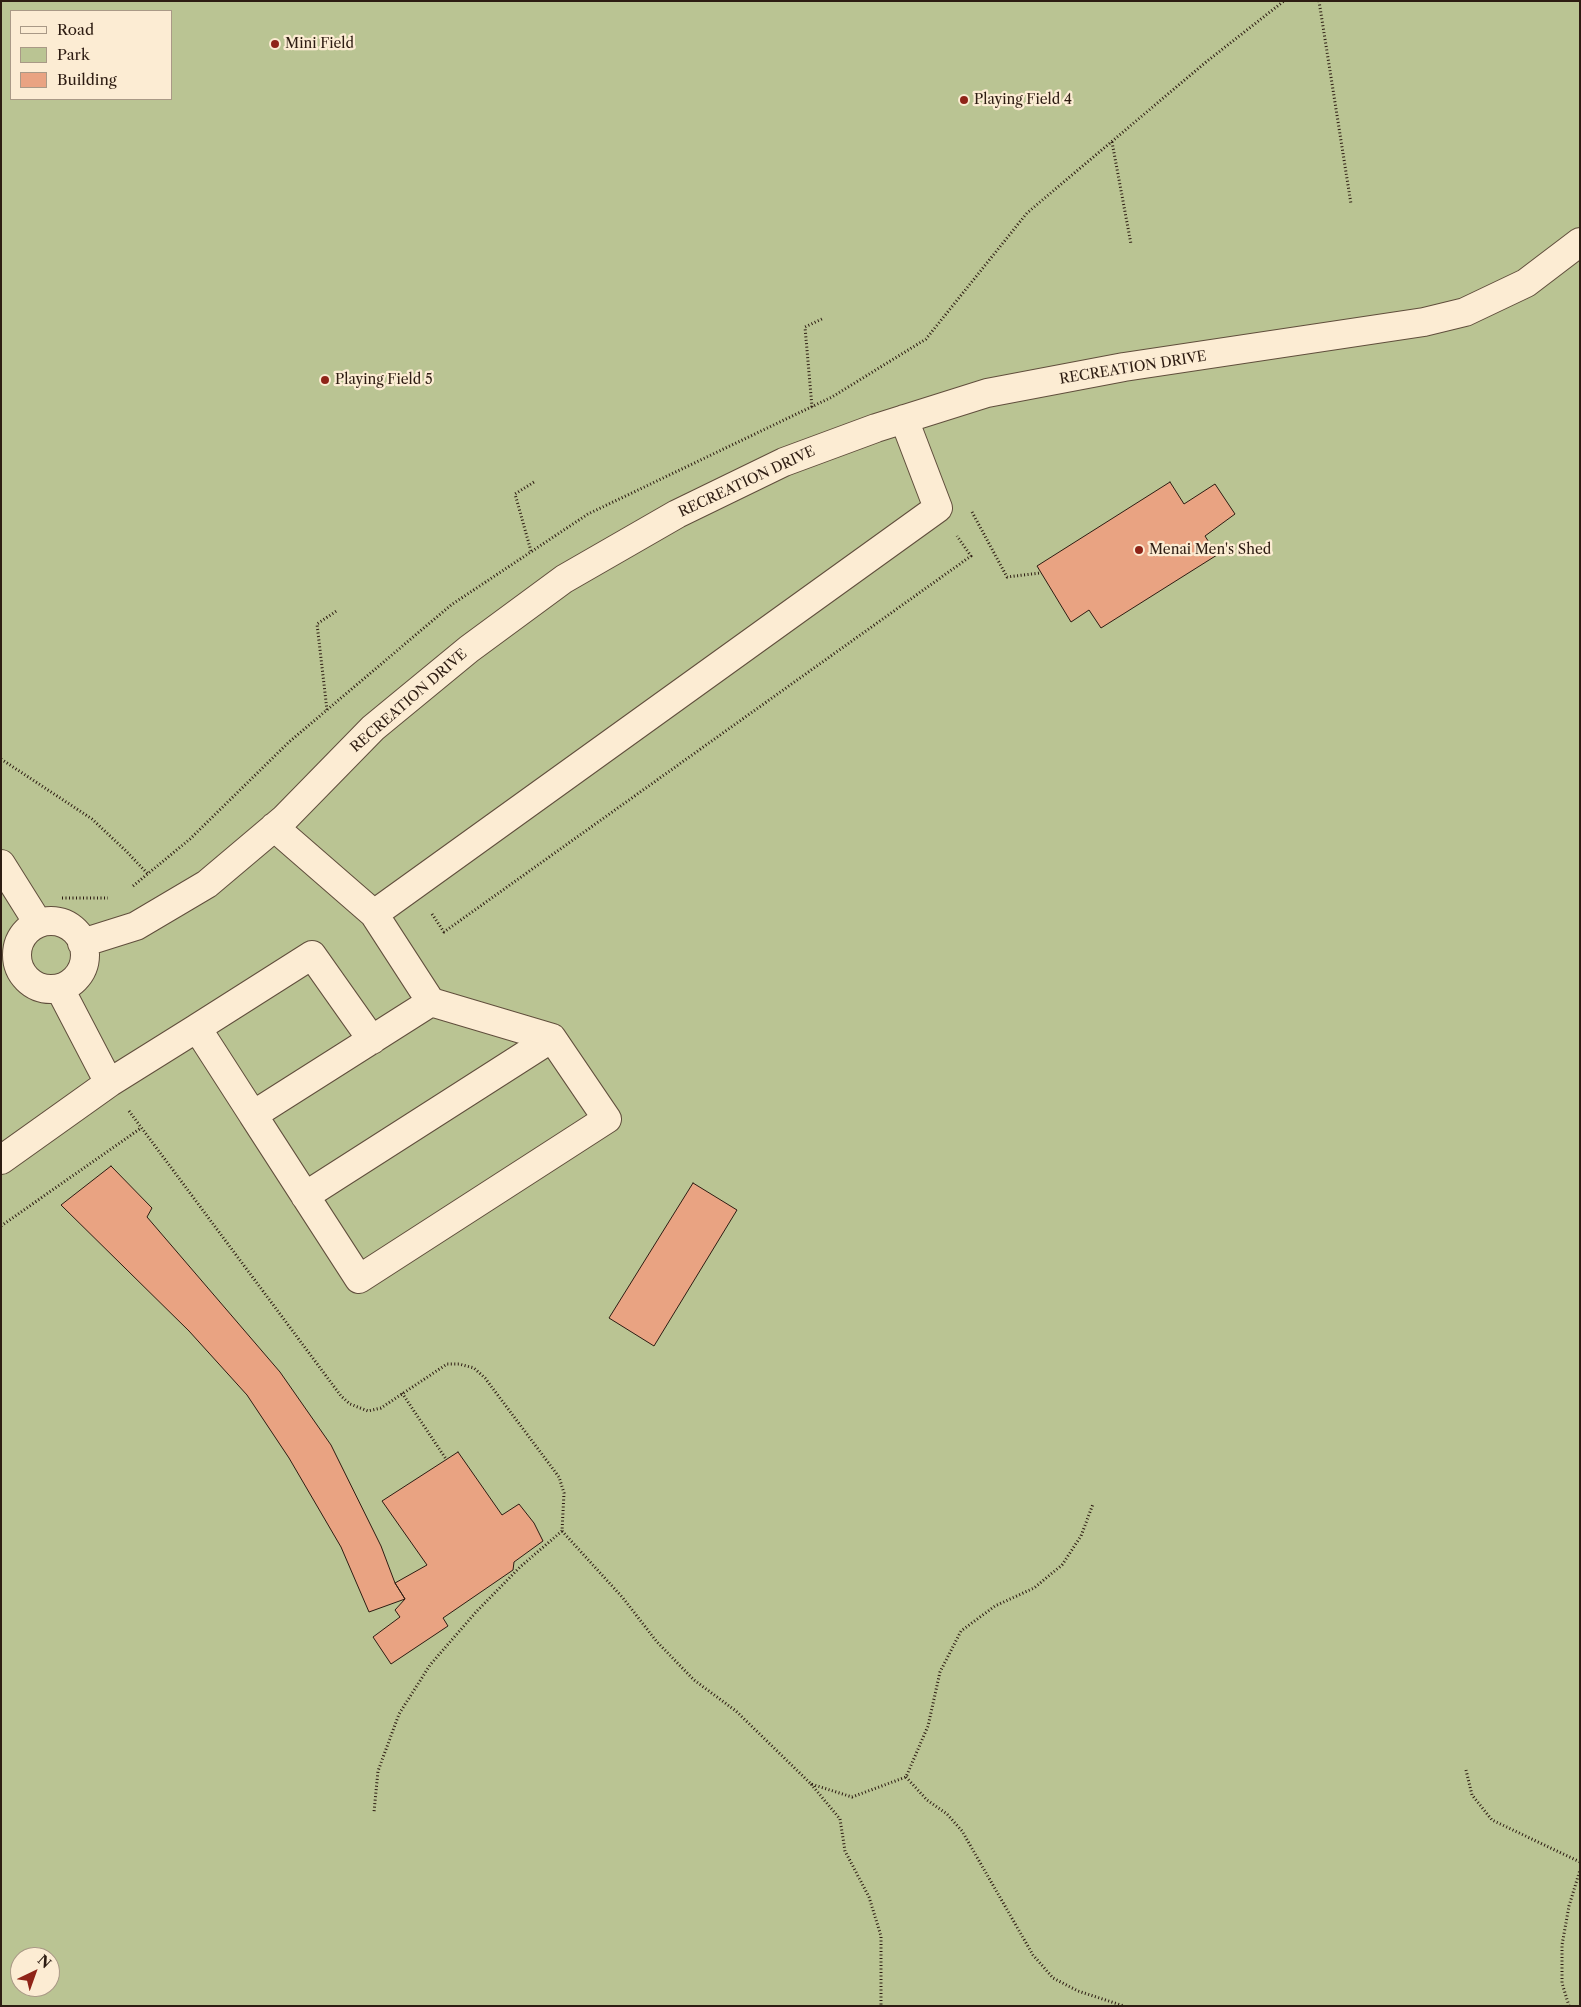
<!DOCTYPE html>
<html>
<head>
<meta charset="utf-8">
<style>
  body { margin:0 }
  #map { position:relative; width:1581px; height:2007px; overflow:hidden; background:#fae2bb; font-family:"Libre Caslon Text",serif }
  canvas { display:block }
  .frame { position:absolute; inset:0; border:2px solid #2d1c12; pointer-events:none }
  .legend { position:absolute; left:10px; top:10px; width:162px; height:90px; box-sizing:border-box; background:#fcecd3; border:1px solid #a99986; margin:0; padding:6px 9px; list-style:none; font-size:15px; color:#2d1c12 }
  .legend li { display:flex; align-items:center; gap:10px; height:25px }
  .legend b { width:25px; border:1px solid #a99986 }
  .north { position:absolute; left:10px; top:1947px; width:50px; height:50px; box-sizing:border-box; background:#fcecd3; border:1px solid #a99986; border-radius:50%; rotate:42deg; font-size:14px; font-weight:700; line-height:20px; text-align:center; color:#2d1c12 }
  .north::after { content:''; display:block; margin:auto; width:18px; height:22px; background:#8f2418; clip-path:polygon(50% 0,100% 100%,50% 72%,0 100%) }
</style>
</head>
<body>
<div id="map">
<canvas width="1581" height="2007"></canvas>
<div class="frame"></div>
<ul class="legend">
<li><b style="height:6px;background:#fcecd3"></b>Road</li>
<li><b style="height:14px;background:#bac493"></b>Park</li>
<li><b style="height:14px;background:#e9a382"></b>Building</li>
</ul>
<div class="north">N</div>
</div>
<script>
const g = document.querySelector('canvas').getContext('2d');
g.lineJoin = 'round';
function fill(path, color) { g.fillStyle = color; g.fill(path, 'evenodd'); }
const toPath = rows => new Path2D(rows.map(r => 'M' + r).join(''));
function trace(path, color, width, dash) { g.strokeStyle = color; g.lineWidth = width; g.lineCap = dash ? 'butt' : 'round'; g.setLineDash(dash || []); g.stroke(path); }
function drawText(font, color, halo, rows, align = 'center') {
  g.font = font + ' "Libre Caslon Text",serif'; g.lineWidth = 4.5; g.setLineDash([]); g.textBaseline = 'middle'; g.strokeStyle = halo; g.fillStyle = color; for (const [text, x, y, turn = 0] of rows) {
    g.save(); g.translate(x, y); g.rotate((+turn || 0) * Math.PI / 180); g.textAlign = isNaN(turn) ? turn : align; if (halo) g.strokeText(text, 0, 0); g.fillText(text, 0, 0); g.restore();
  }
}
fill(toPath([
  [1,1,1580,1,1580,2006,1,2006],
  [11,11,171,11,171,99,11,99],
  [20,1957,50,1957,50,1987,20,1987]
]), '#bac493');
const building = toPath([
  [1170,482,1184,504,1215,484,1235,514,1205,536,1217,555,1101,628,1089,610,1071,622,1037,566,1170,482],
  [111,1166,152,1208,147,1217,280,1372,331,1445,381,1546,395,1583,405,1599,369,1612,341,1547,289,1458,247,1395,189,1331,61,1205,111,1166],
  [693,1183,737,1210,654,1346,609,1318,693,1183],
  [458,1452,502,1515,519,1504,534,1523,543,1541,514,1562,513,1570,443,1618,448,1626,391,1664,373,1637,400,1617,395,1610,405,1599,395,1583,427,1565,382,1501,458,1452]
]);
fill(building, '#e9a382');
trace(building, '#2d1c12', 1);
const minor = toPath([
  [274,827,374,914,938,508,904,419],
  [1,864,38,923],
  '17 955a34 34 0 1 1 68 0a34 34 0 1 1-68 0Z',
  [82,943,136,926,207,884,284,819,373,728,469,649,564,579,677,514,784,462,876,428,987,393,1124,367,1424,322,1465,312,1526,283,1580,242],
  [60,989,109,1083],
  [197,1028,312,955,372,1040],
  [253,1115,359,1279,607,1119,552,1038,431,1002],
  [1,1160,109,1083,197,1028,253,1115,431,1002,374,914],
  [305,1196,552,1038]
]);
trace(minor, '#604e3c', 30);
trace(toPath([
  [1319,1,1351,204],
  [1112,142,1131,244],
  [812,407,805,327,824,318],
  [972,512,1007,577,1040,573],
  [531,551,515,494,534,482],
  [327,710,317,624,338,610],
  [1,759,92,819,126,851,148,874],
  [133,886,190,839,289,742,451,605,588,514,832,397,926,339,1027,213,1206,62,1284,1],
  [62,898,108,898],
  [432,914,444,932,971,556,957,536],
  [129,1111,341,1396,350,1404,368,1411,381,1408,447,1364,459,1364,474,1368,485,1378,559,1477,564,1493,562,1531,520,1567,476,1612,430,1665,399,1714,378,1771,374,1812],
  [1,1226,141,1128],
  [402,1393,446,1459],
  [562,1531,623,1598,657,1642,694,1680,736,1711,811,1784,852,1797,906,1777,928,1726,940,1672,961,1631,995,1606,1034,1588,1062,1565,1081,1536,1093,1504],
  [1466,1770,1472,1795,1492,1820,1580,1862],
  [906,1777,927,1800,947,1814,962,1831,1033,1955,1053,1978,1078,1991,1124,2006],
  [811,1784,840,1819,845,1851,869,1897,881,1936,881,2006],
  [1569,2006,1562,1983,1562,1945,1569,1906,1580,1870]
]), '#2d1c12', 3, [1, 2.5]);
trace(minor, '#fcecd3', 28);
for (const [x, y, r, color] of [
  [275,44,5,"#8f2418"],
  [964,100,5,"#8f2418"],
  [325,380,5,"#8f2418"],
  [1139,550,5,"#8f2418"]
]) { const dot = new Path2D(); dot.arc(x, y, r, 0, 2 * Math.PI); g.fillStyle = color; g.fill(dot); trace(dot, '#fcecd3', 2); }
drawText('14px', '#2d1c12', '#fcecd3', [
  ["Mini Field",285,44],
  ["Playing Field 4",974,100],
  ["Playing Field 5",335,380],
  ["Menai Men's Shed",1149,550]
], 'left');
drawText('14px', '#2d1c12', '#fcecd3', [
  ["RECREATION DRIVE",1133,368,-9],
  ["RECREATION DRIVE",747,482,-25],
  ["RECREATION DRIVE",409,701,-41]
]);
</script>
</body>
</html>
